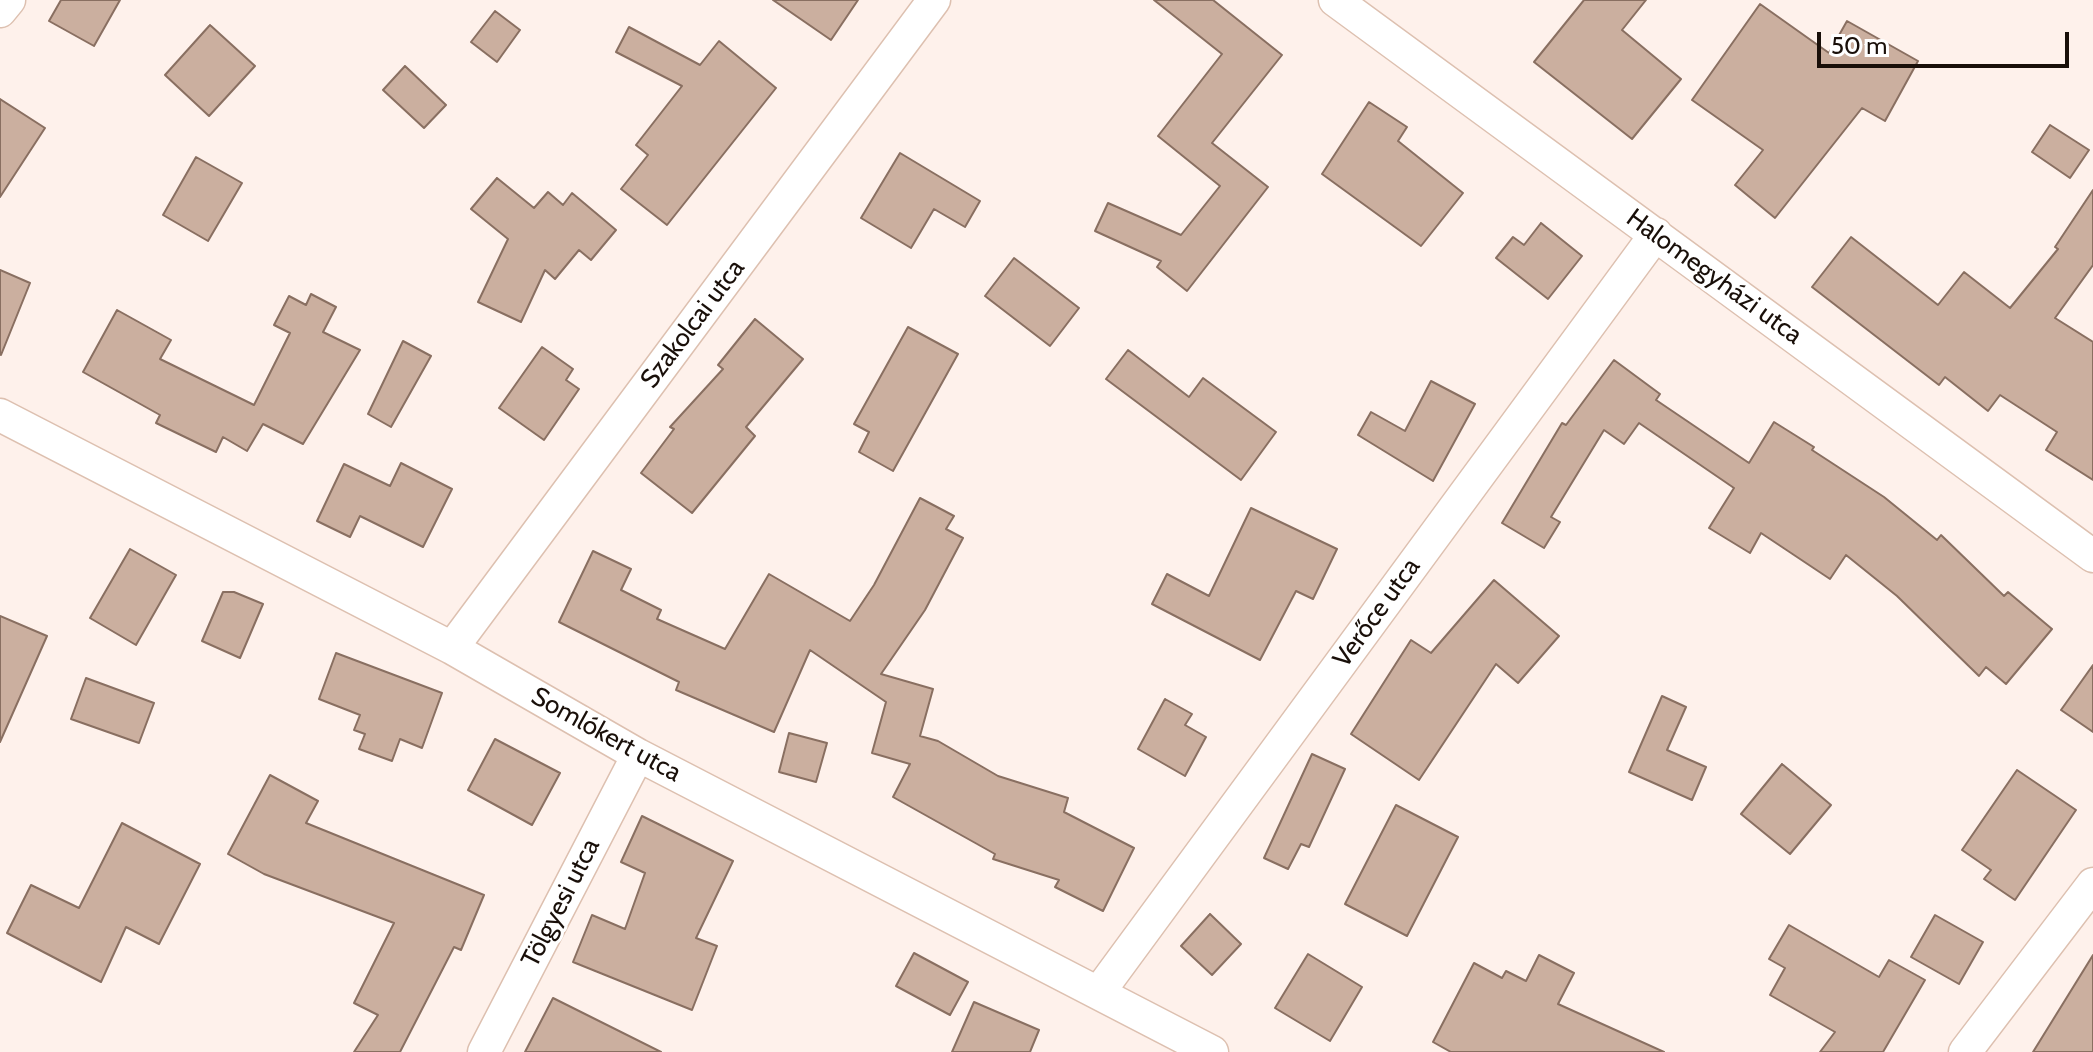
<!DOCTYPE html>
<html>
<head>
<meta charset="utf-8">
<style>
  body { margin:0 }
  #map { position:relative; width:2093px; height:1052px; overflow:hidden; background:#fef1eb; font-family:Cabin,sans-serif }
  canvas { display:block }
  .scale { position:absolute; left:1817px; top:32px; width:252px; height:36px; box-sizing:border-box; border:4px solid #190f09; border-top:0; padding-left:10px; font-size:24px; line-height:28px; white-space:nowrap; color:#190f09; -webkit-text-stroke:6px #fff; paint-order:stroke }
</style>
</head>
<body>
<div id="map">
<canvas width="2093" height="1052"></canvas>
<div class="scale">50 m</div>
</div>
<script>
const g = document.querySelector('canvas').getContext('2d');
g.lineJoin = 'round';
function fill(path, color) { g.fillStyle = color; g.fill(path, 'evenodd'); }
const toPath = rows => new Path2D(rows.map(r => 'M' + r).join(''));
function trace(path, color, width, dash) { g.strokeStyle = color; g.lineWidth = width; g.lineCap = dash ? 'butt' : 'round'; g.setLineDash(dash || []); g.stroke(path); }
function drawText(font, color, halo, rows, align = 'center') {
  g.font = font + ' Cabin,sans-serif'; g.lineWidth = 6; g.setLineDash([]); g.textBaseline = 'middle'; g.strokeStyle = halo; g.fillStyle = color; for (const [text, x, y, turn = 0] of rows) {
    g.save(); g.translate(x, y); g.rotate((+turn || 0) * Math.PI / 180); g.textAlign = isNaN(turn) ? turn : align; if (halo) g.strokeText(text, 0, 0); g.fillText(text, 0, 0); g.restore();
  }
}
const building = toPath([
  [61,0,120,0,94,46,49,21,61,0],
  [773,0,858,0,831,40,773,0],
  [1154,0,1213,0,1282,55,1212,143,1268,187,1187,291,1157,267,1161,261,1095,231,1108,203,1181,235,1220,186,1158,136,1222,54,1154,0],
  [1584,0,1646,0,1622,30,1681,79,1632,139,1534,62,1584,0],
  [1760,4,1829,53,1847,21,1918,61,1885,121,1862,108,1775,218,1735,185,1763,150,1692,100,1760,4],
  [495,11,520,30,497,62,471,42,495,11],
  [210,25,255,66,209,116,165,75,210,25],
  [629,27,700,65,719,41,776,88,667,225,621,189,648,155,636,145,682,86,616,52,629,27],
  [405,66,446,105,424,128,383,90,405,66],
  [0,99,45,128,0,197,0,99],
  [1369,102,1407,127,1398,141,1463,193,1421,246,1322,174,1369,102],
  [2050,125,2089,150,2070,178,2032,152,2050,125],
  [900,153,980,201,965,227,934,209,911,248,861,218,900,153],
  [196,157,242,183,208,241,163,215,196,157],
  [497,178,534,208,548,192,563,205,572,193,616,230,591,260,579,250,555,279,545,270,521,322,478,302,508,239,471,209,497,178],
  [2093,190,2093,265,2055,318,2093,342,2093,480,2046,450,2057,432,2000,395,1988,411,1945,377,1939,385,1812,287,1851,237,1938,305,1964,272,2010,308,2058,249,2055,247,2093,190],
  [1541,223,1582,256,1548,299,1496,258,1513,237,1524,245,1541,223],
  [1014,258,1079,308,1050,346,985,296,1014,258],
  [0,270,30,283,1,355,0,354,0,270],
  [311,294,336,307,323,332,360,350,303,444,263,424,247,451,223,437,216,452,156,423,160,415,83,372,117,310,171,340,160,359,254,405,290,333,274,325,289,296,306,305,311,294],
  [755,319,803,359,746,427,755,436,692,513,641,473,674,429,670,427,723,369,718,365,755,319],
  [908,327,958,354,893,471,859,452,869,432,854,424,908,327],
  [403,341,431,356,391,427,368,414,403,341],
  [542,347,573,369,566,380,579,389,544,440,499,408,542,347],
  [1128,350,1189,397,1203,378,1276,432,1241,480,1106,379,1128,350],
  [1614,360,1660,394,1656,400,1749,463,1774,422,1814,447,1812,450,1884,497,1937,540,1941,535,2004,596,2008,592,2052,629,2006,684,1986,667,1979,676,1897,596,1846,555,1830,579,1761,533,1750,553,1709,528,1734,488,1639,423,1624,444,1604,430,1551,517,1560,522,1544,548,1502,523,1562,423,1566,425,1614,360],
  [1431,381,1475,404,1433,481,1358,435,1371,412,1405,431,1431,381],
  [401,463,452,489,423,547,360,516,350,537,317,521,344,464,390,486,401,463],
  [920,498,954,516,946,529,963,538,925,610,881,674,933,689,920,736,938,741,998,776,1068,798,1064,812,1134,848,1103,911,1055,887,1059,880,993,859,995,854,893,797,910,764,872,753,886,702,810,650,774,732,676,690,679,682,559,622,593,551,631,569,621,590,661,610,657,619,725,649,769,574,850,621,874,585,920,498],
  [1251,508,1337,549,1313,599,1296,591,1260,660,1152,604,1167,574,1209,596,1251,508],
  [130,549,176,575,136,645,90,618,130,549],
  [1494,580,1559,636,1518,683,1496,664,1419,780,1351,734,1411,640,1431,653,1494,580],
  [223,592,234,592,263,604,240,658,202,641,223,592],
  [0,616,47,636,0,742,0,616],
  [336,653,442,693,422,748,400,739,392,761,359,749,365,734,354,730,360,715,319,699,336,653],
  [2093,665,2093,732,2061,710,2093,665],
  [86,678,154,703,139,743,71,719,86,678],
  [1662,696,1686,707,1667,750,1706,767,1692,800,1629,772,1662,696],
  [1165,699,1192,714,1185,725,1206,737,1185,776,1138,749,1165,699],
  [789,733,827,743,816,782,779,772,789,733],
  [495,739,560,773,532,825,468,790,495,739],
  [1312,754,1345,769,1309,847,1301,844,1288,869,1264,858,1312,754],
  [1782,764,1831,805,1790,854,1741,814,1782,764],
  [2017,770,2076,810,2015,900,1984,879,1991,870,1962,850,2017,770],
  [270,775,318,801,306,823,484,895,461,950,454,947,400,1052,354,1052,378,1015,354,1003,394,923,264,874,228,854,270,775],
  [1396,805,1458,837,1407,936,1345,904,1396,805],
  [642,816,733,861,696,938,717,946,692,1010,573,962,592,915,625,929,645,873,621,862,642,816],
  [122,823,200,864,159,944,126,927,101,982,7,933,31,885,79,908,122,823],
  [1210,914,1241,944,1212,975,1181,946,1210,914],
  [1935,915,1983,942,1959,984,1911,957,1935,915],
  [1789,925,1879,977,1889,960,1925,980,1883,1052,1820,1052,1835,1032,1770,995,1785,968,1769,959,1789,925],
  [914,953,968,982,950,1015,896,986,914,953],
  [1308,954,1362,987,1330,1041,1275,1008,1308,954],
  [1539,955,1574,973,1558,1004,1664,1052,1451,1052,1433,1042,1474,963,1502,978,1506,971,1526,981,1539,955],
  [2093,955,2093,1052,2033,1052,2093,955],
  [553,998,661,1052,525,1052,553,998],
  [974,1002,1039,1030,1030,1052,952,1052,974,1002]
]);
fill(building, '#cbaf9f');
trace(building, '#896f61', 2);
const minor = toPath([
  [1335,0,2093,556],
  [0,11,9,0],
  [0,415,452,648,638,755,1212,1052],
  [452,648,934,0],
  [1099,992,1656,234],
  [484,1052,638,755],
  [1965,1052,2093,884]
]);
trace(minor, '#ddc0b0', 35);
trace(minor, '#fff', 32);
drawText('26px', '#190f09', '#fff', [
  ["Halomegyházi utca",1714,277,36],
  ["Szakolcai utca",693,324,-53],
  ["Verőce utca",1377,613,-54],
  ["Somlókert utca",606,735,29],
  ["Tölgyesi utca",561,903,-63]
]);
</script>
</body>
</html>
